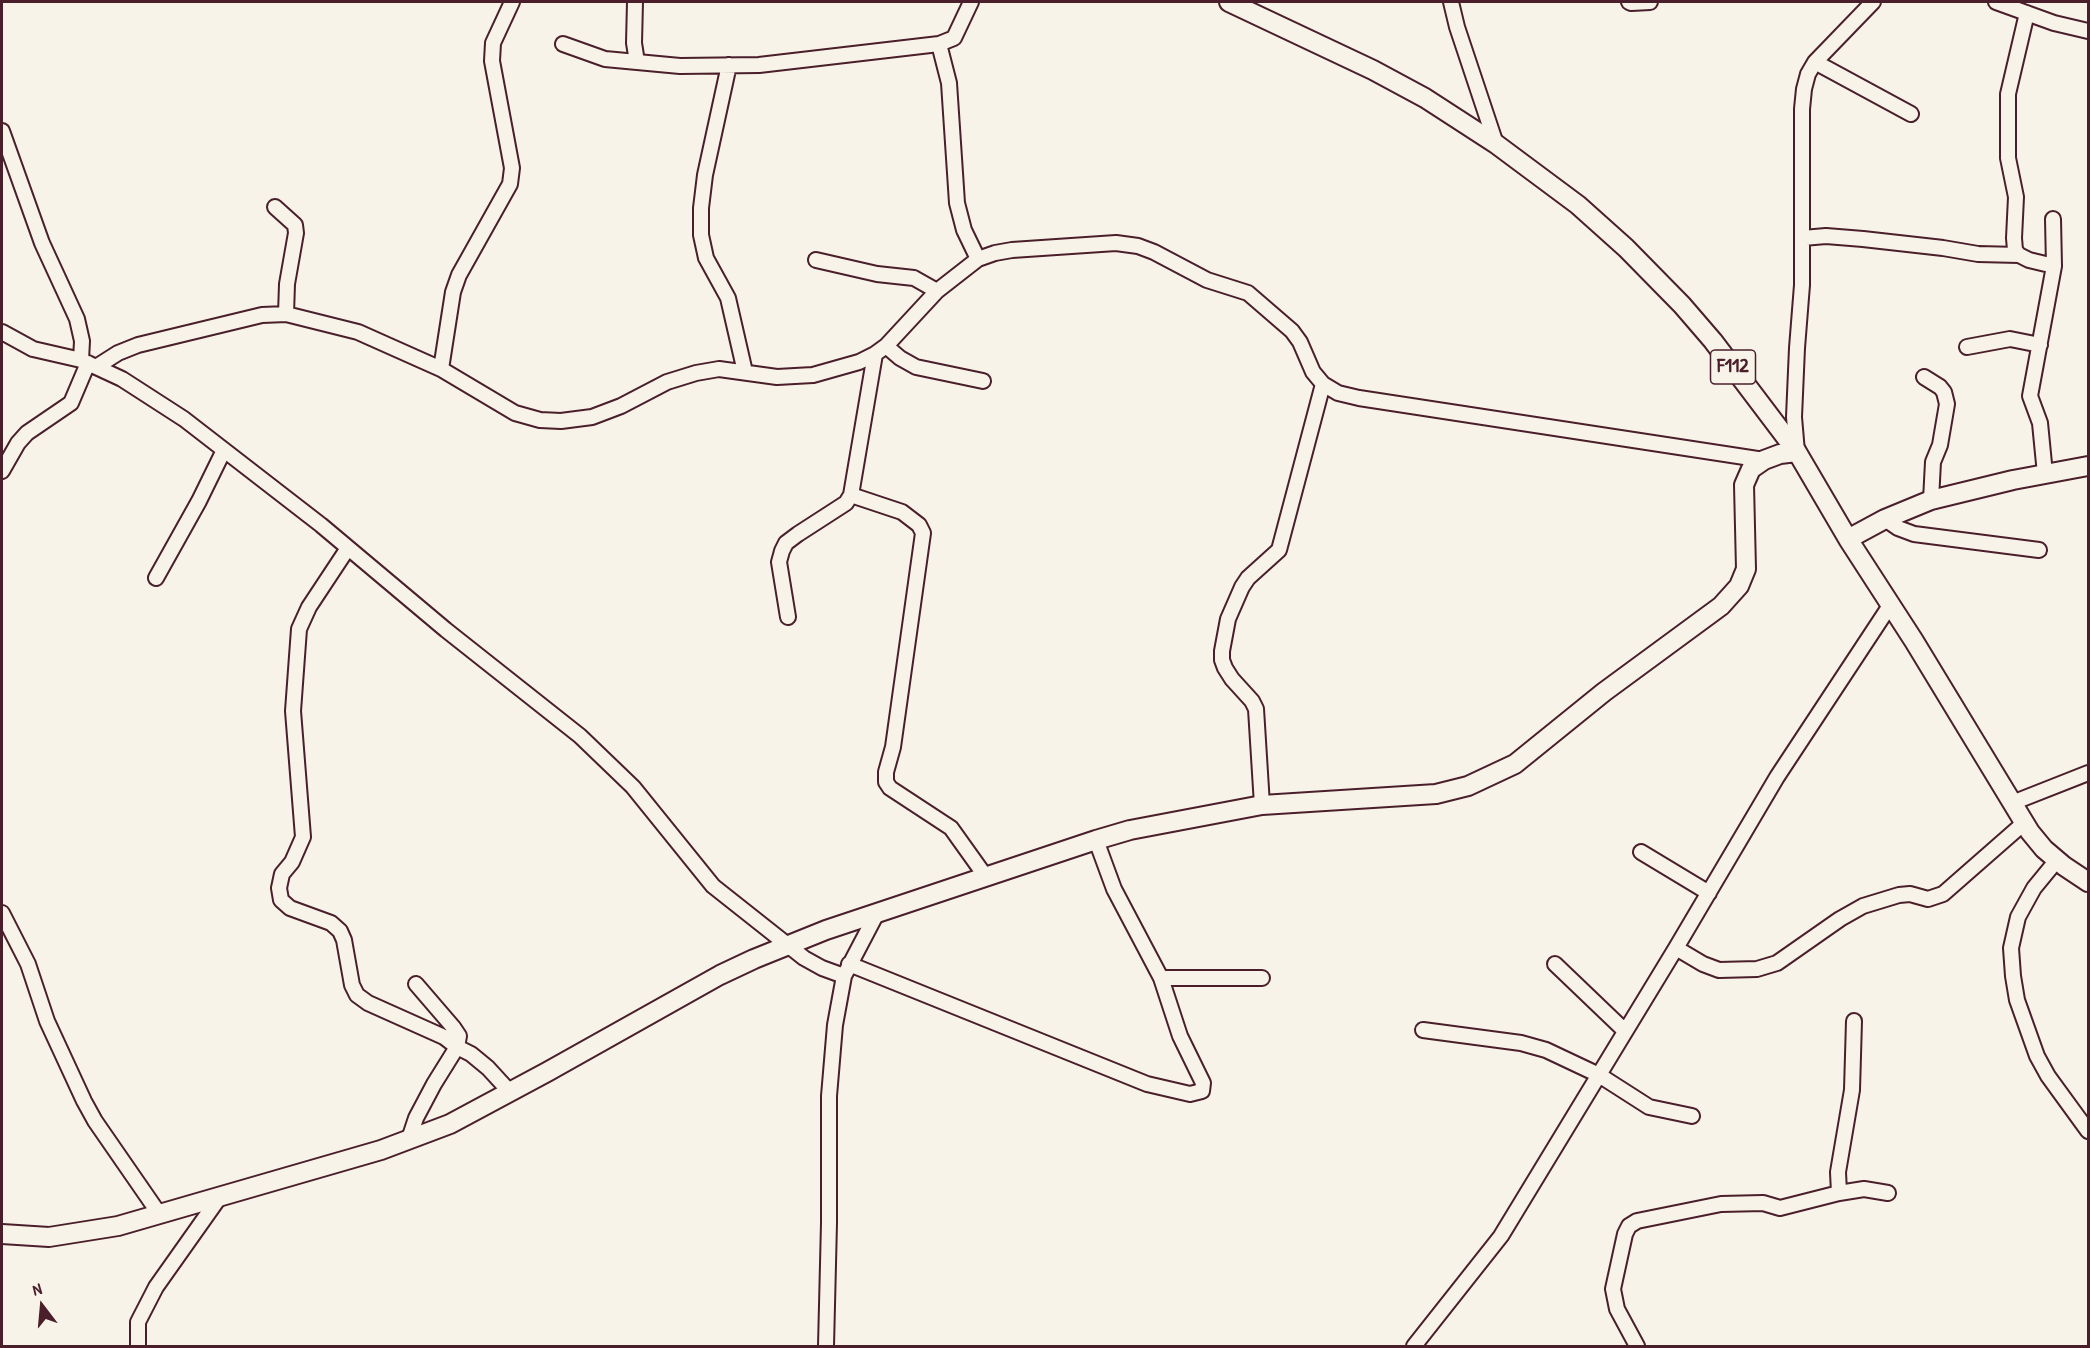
<!DOCTYPE html>
<html>
<head>
<meta charset="utf-8">
<style>
  body { margin:0 }
  #map { position:relative; width:2090px; height:1348px; overflow:hidden; background:#f7f3e8; font-family:"Patrick Hand",sans-serif }
  canvas { display:block }
  .frame { position:absolute; inset:0; border:3px solid #4a1f2b; pointer-events:none }
  .north { position:absolute; left:12px; top:1276px; width:60px; height:60px; -webkit-text-stroke:4px #f7f3e8; paint-order:stroke; rotate:344deg; font-size:16px; font-weight:700; line-height:24px; text-align:center; color:#4a1f2b }
  .north::after { content:''; display:block; margin:auto; width:21px; height:27px; background:#4a1f2b; clip-path:polygon(50% 0,100% 100%,50% 72%,0 100%) }
</style>
</head>
<body>
<div id="map">
<canvas width="2090" height="1348"></canvas>
<div class="frame"></div>
<div class="north">N</div>
</div>
<script>
const g = document.querySelector('canvas').getContext('2d');
g.lineJoin = 'round';
const toPath = rows => new Path2D(rows.map(r => 'M' + r).join(''));
function trace(path, color, width, dash) { g.strokeStyle = color; g.lineWidth = width; g.lineCap = dash ? 'butt' : 'round'; g.setLineDash(dash || []); g.stroke(path); }
function drawText(font, color, halo, rows, align = 'center') {
  g.font = font + ' "Patrick Hand",sans-serif'; g.lineWidth = 4.5; g.setLineDash([]); g.textBaseline = 'middle'; g.strokeStyle = halo; g.fillStyle = color; for (const [text, x, y, turn = 0] of rows) {
    g.save(); g.translate(x, y); g.rotate((+turn || 0) * Math.PI / 180); g.textAlign = isNaN(turn) ? turn : align; if (halo) g.strokeText(text, 0, 0); g.fillText(text, 0, 0); g.restore();
  }
}
const minor = toPath([
  [635,2,634,43,637,62],
  [1451,2,1457,27,1496,144],
  [1629,2,1631,3,1650,2],
  [1996,2,2054,23,2088,31],
  [2027,13,2008,94,2008,158,2016,197,2014,238,2015,250,2019,255,2029,260,2054,266],
  [563,44,605,59,680,66,759,65,939,44,954,38,971,2],
  [939,44,949,83,957,203,964,230,978,259],
  [1815,62,1911,114],
  [729,65,705,175,701,208,701,235,706,258,728,298,745,372],
  [2,131,42,243,77,319,82,341,81,360],
  [275,207,295,225,296,233,287,284,286,314],
  [1803,238,1826,236,1863,239,1943,248,1978,254,2019,255],
  [816,260,877,274,914,278,937,291],
  [2,332,33,349,81,360,122,379,184,419,321,525,446,630,580,736,633,787,713,886,804,958,822,968,844,976],
  [886,346,900,358,916,367,983,381],
  [1967,347,2010,339,2040,345],
  [96,367,118,353,138,345,262,315,286,314,358,332,441,369,515,413,540,420,561,421,592,417,621,406,667,382,696,373,719,369,777,377,813,375,859,362,875,354,886,346,937,291,978,259,995,253,1012,250,1116,243,1138,246,1154,252,1207,280,1248,293,1292,331,1300,342,1313,372,1323,384,1338,393,1359,398,1764,460],
  [441,369,453,292,459,275,510,184,512,168,492,61,493,43,512,2],
  [1924,377,1940,387,1944,392,1947,404,1940,445,1933,462,1931,500],
  [1797,452,1794,417,1797,348,1802,285,1802,109,1804,89,1808,74,1815,62,1873,2],
  [2,471,18,443,27,433,71,403,88,363],
  [2045,474,2040,423,2030,396,2054,266,2053,219],
  [851,495,902,512,919,525,923,533,893,747,886,772,886,782,890,788,951,828,986,877],
  [1885,519,1898,528,1914,534,2039,550],
  [348,548,309,607,299,629,293,711,303,837,292,862,282,874,279,888,281,900,290,908,331,923,340,931,344,940,352,985,357,995,368,1003,444,1037,457,1047,471,1054,488,1068,510,1092],
  [156,578,199,501,224,450],
  [788,617,779,562,782,551,786,543,798,534,846,503,851,495,875,354],
  [2012,803,2088,773],
  [1262,805,1256,709,1252,701,1232,679,1225,668,1222,660,1222,651,1228,619,1242,587,1248,578,1279,550,1323,384],
  [1641,852,1709,893],
  [2057,860,2034,888,2018,917,2011,948,2013,976,2017,1000,2037,1056,2048,1076,2088,1131],
  [2,913,28,964,47,1021,84,1101,95,1121,160,1215],
  [1676,948,1703,964,1719,970,1757,969,1777,963,1840,919,1863,906,1899,895,1910,894,1928,899,1943,894,2024,823],
  [849,964,1147,1084,1190,1094,1202,1091,1203,1083,1180,1036,1161,978,1114,889,1096,840],
  [1555,964,1625,1031],
  [1161,978,1262,978],
  [1423,1030,1521,1043,1546,1050,1599,1075,1649,1107,1692,1116],
  [409,1139,416,1118,434,1084,457,1047,459,1036,453,1027,416,984],
  [1839,1193,1838,1172,1852,1090,1854,1021],
  [138,1346,138,1322,156,1287,219,1198],
  [826,1346,829,1223,829,1096,835,1025,844,976,877,913],
  [1414,1346,1501,1236,1676,948,1777,777,1891,604],
  [1637,1346,1617,1309,1613,1289,1625,1234,1629,1226,1637,1221,1721,1204,1763,1203,1780,1208,1839,1193,1864,1189,1888,1193]
]);
const major = toPath([
  [1229,2,1373,70,1425,98,1496,144,1578,205,1626,248,1682,305,1713,341,1797,452,1848,539,1914,641,2030,832,2044,849,2064,866,2088,882],
  [1848,539,1885,519,1931,500,2013,480,2088,466],
  [2,1234,49,1237,118,1226,381,1150,450,1124,547,1072,720,975,754,959,826,930,1096,840,1130,830,1262,805,1436,794,1468,786,1515,764,1604,692,1721,606,1739,586,1746,569,1744,485,1751,469,1764,460,1780,454,1797,452]
]);
trace(minor, '#4a1f2b', 18);
trace(major, '#4a1f2b', 22);
trace(minor, '#f7f3e8', 14);
trace(major, '#f7f3e8', 18);
for (const [x, y, w] of [
  [1733,367,45]
]) { const box = new Path2D(); box.roundRect(x - w / 2, y - 17, w, 34, 4.5); g.fillStyle = '#f7f3e8'; g.fill(box); trace(box, '#4a1f2b', 1.5); }
drawText('bold 20px', '#4a1f2b', null, [
  ["F112",1733,367]
]);
</script>
</body>
</html>
